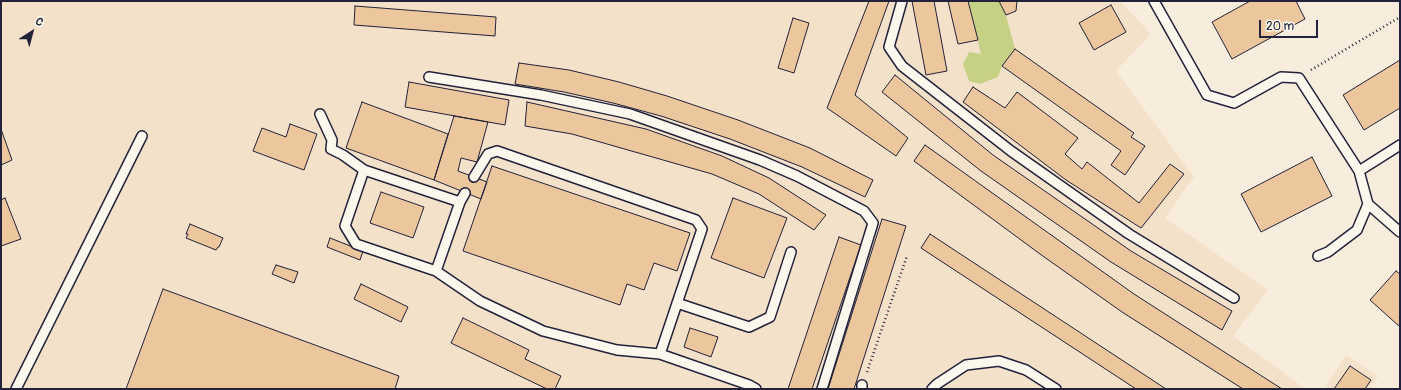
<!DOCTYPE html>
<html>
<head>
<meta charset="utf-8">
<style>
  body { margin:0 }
  #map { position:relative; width:1401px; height:390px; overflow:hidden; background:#f8eddc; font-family:Pangolin,sans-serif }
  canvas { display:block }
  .frame { position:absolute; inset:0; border:2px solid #22223b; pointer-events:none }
  .north { position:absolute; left:12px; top:12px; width:40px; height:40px; -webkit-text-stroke:3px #fbf7ec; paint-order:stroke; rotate:36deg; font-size:11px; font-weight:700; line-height:16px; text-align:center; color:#22223b }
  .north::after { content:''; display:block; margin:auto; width:14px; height:18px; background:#22223b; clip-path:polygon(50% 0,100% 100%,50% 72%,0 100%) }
  .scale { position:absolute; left:1259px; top:20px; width:59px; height:18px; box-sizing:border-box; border:2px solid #22223b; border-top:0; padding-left:5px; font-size:12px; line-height:14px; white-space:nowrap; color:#22223b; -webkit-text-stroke:3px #fbf7ec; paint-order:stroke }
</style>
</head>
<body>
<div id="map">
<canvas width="1401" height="390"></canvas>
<div class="frame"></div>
<div class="north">С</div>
<div class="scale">20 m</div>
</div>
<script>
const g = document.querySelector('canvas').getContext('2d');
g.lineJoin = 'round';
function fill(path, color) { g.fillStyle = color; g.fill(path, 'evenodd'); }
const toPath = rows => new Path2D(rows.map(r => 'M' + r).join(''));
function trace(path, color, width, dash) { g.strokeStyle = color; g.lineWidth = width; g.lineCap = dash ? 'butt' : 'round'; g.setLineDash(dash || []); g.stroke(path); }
fill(toPath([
  [1,1,1120,1,1151,34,1116,71,1194,177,1165,218,1268,290,1233,336,1306,389,1,389],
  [1346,355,1378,376,1370,389,1324,389]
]), '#f4e1c9');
fill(toPath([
  [968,1,999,1,1006,15,1015,49,1002,66,998,77,980,84,969,81,963,64,969,52,981,54]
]), '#c6d185');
const building = toPath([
  [869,1,889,1,855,95,908,138,896,156,827,108,869,1],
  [912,1,934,1,947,71,926,75,912,1],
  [948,1,968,1,978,40,958,44,948,1],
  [999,1,1017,1,1016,11,1006,15,999,1],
  [1250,1,1296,1,1305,19,1232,59,1212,22,1250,1],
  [1111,5,1126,32,1094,50,1079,23,1111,5],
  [355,6,496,17,495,36,354,25,355,6],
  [793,18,809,23,794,73,778,68,793,18],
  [1015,49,1134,133,1131,137,1145,146,1125,175,1111,165,1121,151,1002,66,1015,49],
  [1400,60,1400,108,1364,130,1343,95,1400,60],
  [519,63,569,70,619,82,667,96,738,120,810,148,873,180,865,197,802,167,730,139,661,116,613,103,564,92,515,84,519,63],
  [895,75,993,155,1131,251,1232,311,1222,330,1111,262,981,171,882,92,895,75],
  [409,82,509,100,505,125,405,107,409,82],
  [973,87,1005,108,1017,92,1078,138,1065,154,1082,169,1087,162,1139,203,1170,164,1184,174,1141,228,1066,180,963,102,973,87],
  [362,102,448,134,434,180,346,148,362,102],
  [527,102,646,129,722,156,769,178,826,215,814,230,759,194,712,174,572,134,525,126,527,102],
  [454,116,488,122,477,162,461,158,458,171,487,182,481,199,434,180,454,116],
  [290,124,317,134,304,170,253,151,262,128,286,137,290,124],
  [1,129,12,160,1,165,1,129],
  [925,145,1134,294,1282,389,1243,389,1122,312,1040,254,914,161,925,145],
  [1312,157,1332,196,1261,232,1241,194,1312,157],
  [492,166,690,233,677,271,654,263,644,290,627,284,620,305,463,251,492,166],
  [381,192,424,207,413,238,370,223,381,192],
  [5,198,21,239,1,246,1,200,5,198],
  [733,198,787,218,764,278,711,258,733,198],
  [882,219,906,226,854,389,828,389,882,219],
  [190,224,223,238,219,247,218,247,216,250,186,238,188,234,186,234,190,224],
  [930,234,1166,389,1136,389,921,248,930,234],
  [839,237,861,245,812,389,788,389,839,237],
  [330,238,363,251,360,260,327,247,330,238],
  [276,265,298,272,294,283,272,274,276,265],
  [1396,271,1400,274,1400,327,1370,300,1396,271],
  [361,284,408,307,401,322,354,299,361,284],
  [163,289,399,376,395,389,126,389,163,289],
  [463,318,529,350,525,359,561,376,555,389,547,389,451,343,463,318],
  [690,328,718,337,711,357,684,347,690,328],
  [1350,366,1371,380,1365,389,1334,389,1350,366]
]);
fill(building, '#ecc69c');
trace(building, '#22223b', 1);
const lane = toPath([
  [902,1,889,47,902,66,1011,151,1129,234,1234,298],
  [1154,1,1207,95,1234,103,1281,77,1299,78,1359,171],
  [429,77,541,95,630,114,760,160,797,176,864,211,873,223,822,389],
  [320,114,332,140,331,149,343,155,364,170],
  [465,193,460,202,436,271,480,301,543,331,617,350,660,354,702,229,696,220,497,151,488,154,474,177],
  [1368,204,1400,232],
  [1318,256,1328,252,1357,230,1368,204,1359,171,1400,145],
  [436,271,356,244,345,226,364,170,460,202],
  [677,303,749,327,770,317,791,252],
  [660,354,749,385,756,389],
  [16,389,142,136],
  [862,389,862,385],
  [932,389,937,384,966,365,999,361,1026,370,1056,389]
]);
trace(lane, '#22223b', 12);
trace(toPath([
  [1311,70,1400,17],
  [867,372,907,256]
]), '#22223b', 2.5, [1, 3]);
trace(lane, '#fbf7ec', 9);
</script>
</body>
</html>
